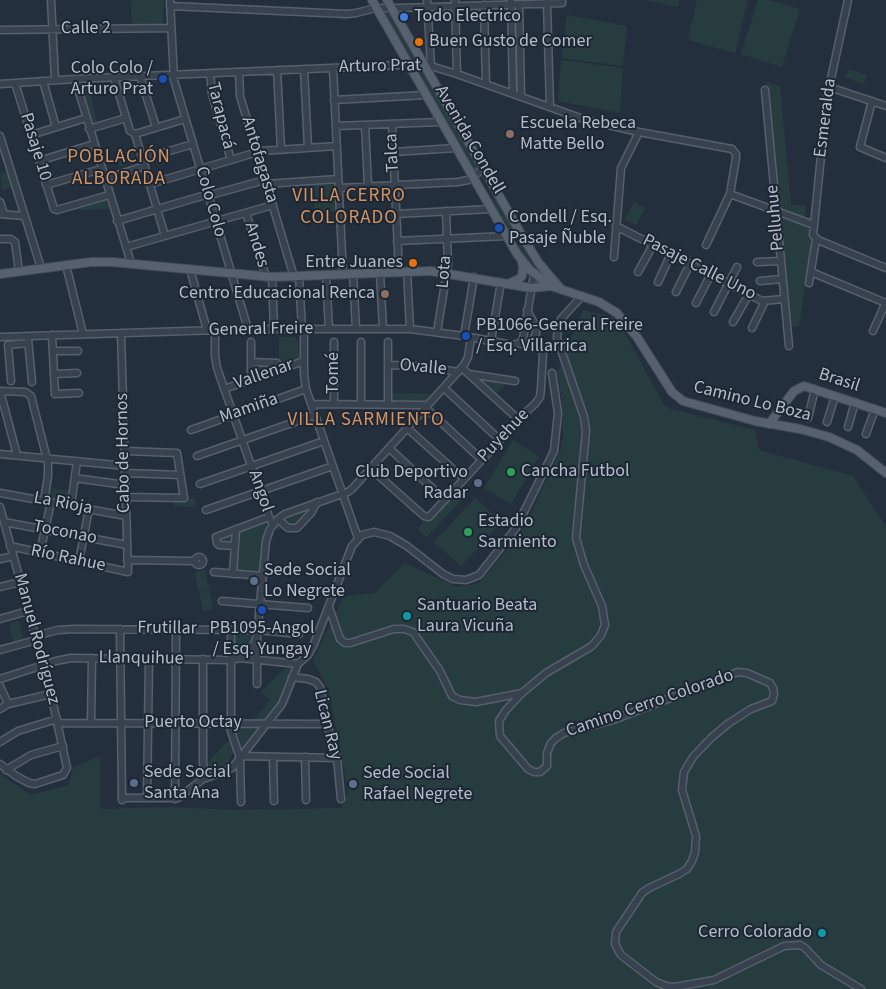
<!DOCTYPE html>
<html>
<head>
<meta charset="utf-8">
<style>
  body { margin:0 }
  canvas { display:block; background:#242f3e }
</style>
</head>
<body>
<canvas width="886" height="989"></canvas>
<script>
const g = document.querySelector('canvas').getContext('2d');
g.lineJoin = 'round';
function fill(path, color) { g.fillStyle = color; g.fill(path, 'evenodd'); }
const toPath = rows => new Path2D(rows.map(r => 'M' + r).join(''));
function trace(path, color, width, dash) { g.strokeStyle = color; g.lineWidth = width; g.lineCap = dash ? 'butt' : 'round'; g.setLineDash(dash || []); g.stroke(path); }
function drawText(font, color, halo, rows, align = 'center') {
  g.font = font + ' "Source Sans 3",sans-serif'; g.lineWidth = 4; g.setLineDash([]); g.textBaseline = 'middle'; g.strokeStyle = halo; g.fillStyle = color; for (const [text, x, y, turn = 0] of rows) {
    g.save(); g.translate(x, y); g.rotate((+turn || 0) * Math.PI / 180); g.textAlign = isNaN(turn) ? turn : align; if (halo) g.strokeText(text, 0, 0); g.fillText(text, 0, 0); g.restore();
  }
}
fill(toPath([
  [131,0,164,0,163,25,132,24],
  [645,0,679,0,678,7],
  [697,0,748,0,735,53,688,40],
  [758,0,769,0,800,9,782,67,741,54],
  [383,12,390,13,417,61,410,60],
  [567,15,627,26,623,66,562,58],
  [561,60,623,68,620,113,558,101],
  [414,69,423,70,479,169,474,173],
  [849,69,867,75,864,84,845,77],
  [766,82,780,86,791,205,806,205,805,226,810,228,809,233,812,239,799,327,791,326],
  [88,84,98,124,91,127,79,86],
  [132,151,136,162,119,167,116,155],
  [8,172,12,187,2,190,0,174],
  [336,184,337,211,315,213,312,185],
  [492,193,517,234,515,237,511,237,496,210],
  [107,199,110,209,69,210],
  [634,202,645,208,636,225,625,219],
  [521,244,526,250,533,268,521,254,518,246],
  [583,310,617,318,664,405,670,409,755,430,759,450,853,476,886,527,886,989,0,989,0,774,31,795,69,785,73,768,100,756,100,809,173,807,235,810,342,808,348,791,329,691,313,660,344,596,375,593,404,563,458,587,473,585,480,582,518,537,524,528,561,449,563,436,562,402,557,372],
  [279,337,295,337,298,342,299,361,253,377,253,361,279,362],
  [478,378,506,384,496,395],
  [390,393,434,394,427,403,390,403],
  [513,440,539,457,511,504,484,488],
  [49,488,71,491,70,503,47,500],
  [455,495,461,500,426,538,418,529,425,520,429,522],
  [195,497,196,507,174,506,175,499,186,500],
  [475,498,502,522,461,566,434,542],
  [322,503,306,525,301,529,293,530,275,529,285,516],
  [266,522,259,573,235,572,237,545,219,542,219,538],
  [205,570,209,589,198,591,195,572],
  [210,590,213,609,203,611,199,592],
  [19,621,24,641,14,643,9,623],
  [232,632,255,632,253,642,243,654,234,657],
  [286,667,291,667,286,686,277,706,265,722,252,722,270,700,261,692],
  [258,726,260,728,245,747,239,749,232,732,233,727],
  [229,740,233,743,235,749,225,768,216,771,209,768,206,764]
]), '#263c3f');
const minor = toPath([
  [51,0,55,80],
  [170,0,174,80,248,329],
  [427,0,431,66],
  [455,0,457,74],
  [511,0,513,93],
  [848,0,827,97,813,235,818,240,886,268],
  [547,3,550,107],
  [519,4,521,96],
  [484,5,486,84],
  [170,6,347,14,356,13,376,8,399,8,562,3,562,0],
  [0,30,171,28],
  [333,68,343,275],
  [304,69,308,148],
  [277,70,281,149],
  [239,72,240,96,294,277],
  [210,73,212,94,231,160],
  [140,76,156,127],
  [114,77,130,131,135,134,165,236],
  [75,79,131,263],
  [43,81,56,127],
  [15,83,54,209,57,210,109,195],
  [0,84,75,79,424,64,457,74,586,120,639,132,732,149,736,154,736,158,730,194,814,225],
  [829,87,886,106],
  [765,90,789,346],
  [334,100,426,95],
  [872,101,860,147,886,158],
  [392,124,399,272],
  [365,125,368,186],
  [336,126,441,122],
  [89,129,126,118],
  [135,134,185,119],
  [31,135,86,118],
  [0,136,41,268],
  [393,152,456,148],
  [142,159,193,144],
  [39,161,94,144],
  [104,179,145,166],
  [150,184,261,151,337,146],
  [266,184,338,179],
  [46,185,101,169],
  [339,188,458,182,468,180,483,169],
  [0,202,4,214],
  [246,213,266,277],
  [0,214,24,216],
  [396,214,491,209],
  [117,221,202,196,214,194,265,180],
  [616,226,762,301,784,299],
  [0,239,11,239,15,242,19,271],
  [397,241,506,236],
  [706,245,730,194],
  [126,247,273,205],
  [614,257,621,168,639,132],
  [757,262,781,261],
  [66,265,83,334],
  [190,269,207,330],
  [407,271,410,329],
  [638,272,653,245],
  [811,272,886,303],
  [380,273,383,329],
  [353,274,356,329],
  [326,275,329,329],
  [272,277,274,329],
  [299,277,302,329],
  [760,281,782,279],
  [658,282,671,254],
  [809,283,816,239],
  [676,292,690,264],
  [582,296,561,319,558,328,557,338,584,417,586,431,576,538,584,565,602,606,605,625,601,635,592,646,546,673,522,693,506,710,499,721,500,736,528,769,534,772,540,772,547,766,547,753,551,743,556,738,564,733,613,720,738,672,747,673,770,683,773,688,774,694,772,701,751,709,729,723,711,738,693,757,684,772,682,790,696,836,695,852,692,861,687,869,679,874,649,888,642,893,616,932,615,944,621,955,656,982,666,986,675,987,714,980,784,946,800,945,805,948,821,965,861,989],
  [696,303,711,274],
  [714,312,737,267],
  [733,322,749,294],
  [752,328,765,301],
  [304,329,304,374,306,389,358,538],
  [215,330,215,356,217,368,269,517,273,525],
  [873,331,886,302],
  [437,332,448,265,446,211],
  [52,335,55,394,79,393],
  [464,336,474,277],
  [0,337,250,329,410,329,464,336,512,345,520,343,524,345,531,343,536,334,536,327,527,310],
  [28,339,32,382],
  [491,341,501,282],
  [251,342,251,380],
  [388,342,388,404],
  [520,343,523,339,534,274],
  [53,351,78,351],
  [251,362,277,363,282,369],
  [388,365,421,366,458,372],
  [462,368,518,419],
  [55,374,77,373],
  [469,374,515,381],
  [11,381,8,345,28,343],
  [444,388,500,440],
  [224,389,304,361],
  [0,391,25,392,31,396,48,463,48,476,44,501],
  [0,391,17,455],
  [312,404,424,405,428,410,482,460],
  [334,404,334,342],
  [361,404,361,342],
  [808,418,815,389],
  [827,422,835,396],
  [848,427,855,402],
  [407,428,464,479],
  [191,430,306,389],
  [866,434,875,409],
  [389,448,445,500],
  [0,454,126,466],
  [197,456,315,415],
  [370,468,424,516,429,517,516,423,518,419,535,404,540,397,541,388,543,353,541,346,535,339],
  [126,473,180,475],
  [75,478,125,485],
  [200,484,324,441],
  [0,493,126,516],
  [125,497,184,498,177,453,125,451],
  [71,506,77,461],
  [0,507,51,694,67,768,63,775,35,784,29,783,16,776,0,764],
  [206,510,333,466],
  [278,519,288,528,297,528,311,513,317,502],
  [4,522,127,545],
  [10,546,128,572,121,333],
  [235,546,219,545,217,543,216,537,269,517],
  [40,553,51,502],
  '195 561a4 4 0 1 1 8 0a4 4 0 1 1-8 0Z',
  [0,559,13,556],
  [127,560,195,561],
  [79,561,89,509],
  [214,572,263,576],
  [233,574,236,529],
  [0,587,20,582],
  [222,601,308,608],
  [329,607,340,639,345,643,350,643,394,629,404,629,413,632,440,671,452,696,460,700,476,702,522,693],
  [0,619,28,611],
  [120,629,122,800],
  [231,630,231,731,240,758,241,802],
  [35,636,58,630,74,629,258,630,299,634],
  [0,650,36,640],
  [240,658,298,664],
  [203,659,203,762,204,770,209,777],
  [292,677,308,679,316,682,320,687,327,724,337,758,341,799],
  [0,679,56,661,71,658,230,660,240,658,245,655,254,644,256,639],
  [257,684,257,636,266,541,270,529,278,519,285,514,348,492,352,489,464,365,468,357,471,338],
  [0,686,8,704],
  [0,709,8,704,51,694],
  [91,722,92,658],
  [59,723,327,724],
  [0,742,18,731,57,719],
  [242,756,337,758],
  [273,757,274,801],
  [305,757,306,800],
  [6,770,31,755,63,746],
  [122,798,178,798,203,779,226,771,233,767,282,704,298,664,308,655,314,644,352,546,362,535,374,532,390,536,407,546,443,574,453,579,466,580,479,575,516,528,554,451,558,413,552,373],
  [147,798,149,659],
  [175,799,176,630]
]);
const major = toPath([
  [372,0,517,254,530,270,551,286],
  [387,0,521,234,538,262,560,288],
  [0,274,91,262,112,262,272,277,431,271,531,288,551,286,599,302,617,313,637,337,672,392,683,401,755,421,800,429,829,437,857,450,886,473],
  [510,283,519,279,522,276,523,269,522,262],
  [769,424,794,391,804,386,886,413]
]);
trace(minor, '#565f6c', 9);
trace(major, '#414a57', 10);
trace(minor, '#38414e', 6);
trace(major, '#56606e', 8);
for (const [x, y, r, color] of [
  [404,17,5,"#3f7fe0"],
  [419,42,5,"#e8710a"],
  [163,79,5,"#1a4fb4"],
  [510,134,5,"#8d6e63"],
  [499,228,5,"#1a4fb4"],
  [413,263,5,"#e8710a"],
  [385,294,5,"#8d6e63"],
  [466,336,5,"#1a4fb4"],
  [511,472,5,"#2e9e5b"],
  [478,483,5,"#5c6f8a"],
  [468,532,5,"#2e9e5b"],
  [254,581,5,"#5c6f8a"],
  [262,610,5,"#1a4fb4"],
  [407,616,5,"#0f9aa8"],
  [134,783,5,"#5c6f8a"],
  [353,784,5,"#5c6f8a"],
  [822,933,5,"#0f9aa8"]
]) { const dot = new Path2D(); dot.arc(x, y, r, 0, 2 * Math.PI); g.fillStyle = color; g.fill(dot); trace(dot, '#1d2633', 2); }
drawText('18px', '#b4bcc9', '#1d2633', [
  ["Todo Electrico",414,17],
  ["Buen Gusto de Comer",429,42],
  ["Colo Colo /",153,69,"right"],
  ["Arturo Prat",153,90,"right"],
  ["Escuela Rebeca",520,124],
  ["Matte Bello",520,145],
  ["Condell / Esq.",509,218],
  ["Pasaje Ñuble",509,239],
  ["Entre Juanes",403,263,"right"],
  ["Centro Educacional Renca",375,294,"right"],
  ["PB1066-General Freire",476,326],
  ["/ Esq. Villarrica",476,347],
  ["Cancha Futbol",521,472],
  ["Club Deportivo",468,473,"right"],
  ["Radar",468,494,"right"],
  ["Estadio",478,522],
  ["Sarmiento",478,543],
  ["Sede Social",264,571],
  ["Lo Negrete",264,592],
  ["Santuario Beata",417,606],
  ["Laura Vicuña",417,627],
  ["PB1095-Angol",262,629,"center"],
  ["/ Esq. Yungay",262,650,"center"],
  ["Sede Social",144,773],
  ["Santa Ana",144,794],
  ["Sede Social",363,774],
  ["Rafael Negrete",363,795],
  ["Cerro Colorado",812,933,"right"]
], 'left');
drawText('18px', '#b4bcc9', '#1d2633', [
  ["Calle 2",86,29,-1],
  ["Arturo Prat",380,67,-1],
  ["Tarapacá",220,116,76],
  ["Esmeralda",826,118,-83],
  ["Avenida Condell",469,140,60],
  ["Pasaje 10",35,147,73],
  ["Talca",393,153,-93],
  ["Antofagasta",259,160,73],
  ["Colo Colo",210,202,74],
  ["Pelluhue",776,218,-95],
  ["Andes",256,245,73],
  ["Pasaje Calle Uno",699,268,27],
  ["Lota",445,272,-85],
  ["General Freire",261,330,-1],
  ["Ovalle",423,368,5],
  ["Tomé",334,373,-90],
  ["Vallenar",264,375,-19],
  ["Brasil",839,381,18],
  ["Camino Lo Boza",752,402,14],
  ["Mamiña",249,409,-19],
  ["Puyehue",504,436,-47],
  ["Cabo de Hornos",124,453,-91],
  ["Angol",260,491,71],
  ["La Rioja",63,504,11],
  ["Toconao",65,533,11],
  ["Río Rahue",68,559,12],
  ["Frutillar",167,629,1],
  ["Manuel Rodríguez",36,639,75],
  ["Llanquihue",141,659,1],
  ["Camino Cerro Colorado",650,704,-19],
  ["Puerto Octay",193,723],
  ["Lican Ray",327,725,76]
]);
g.letterSpacing = '1px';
drawText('19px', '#d59563', '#1d2633', [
  ["POBLACIÓN",119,158],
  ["ALBORADA",119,180],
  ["VILLA CERRO",349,197],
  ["COLORADO",349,219],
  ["VILLA SARMIENTO",366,421]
]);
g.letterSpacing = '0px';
</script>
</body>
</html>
